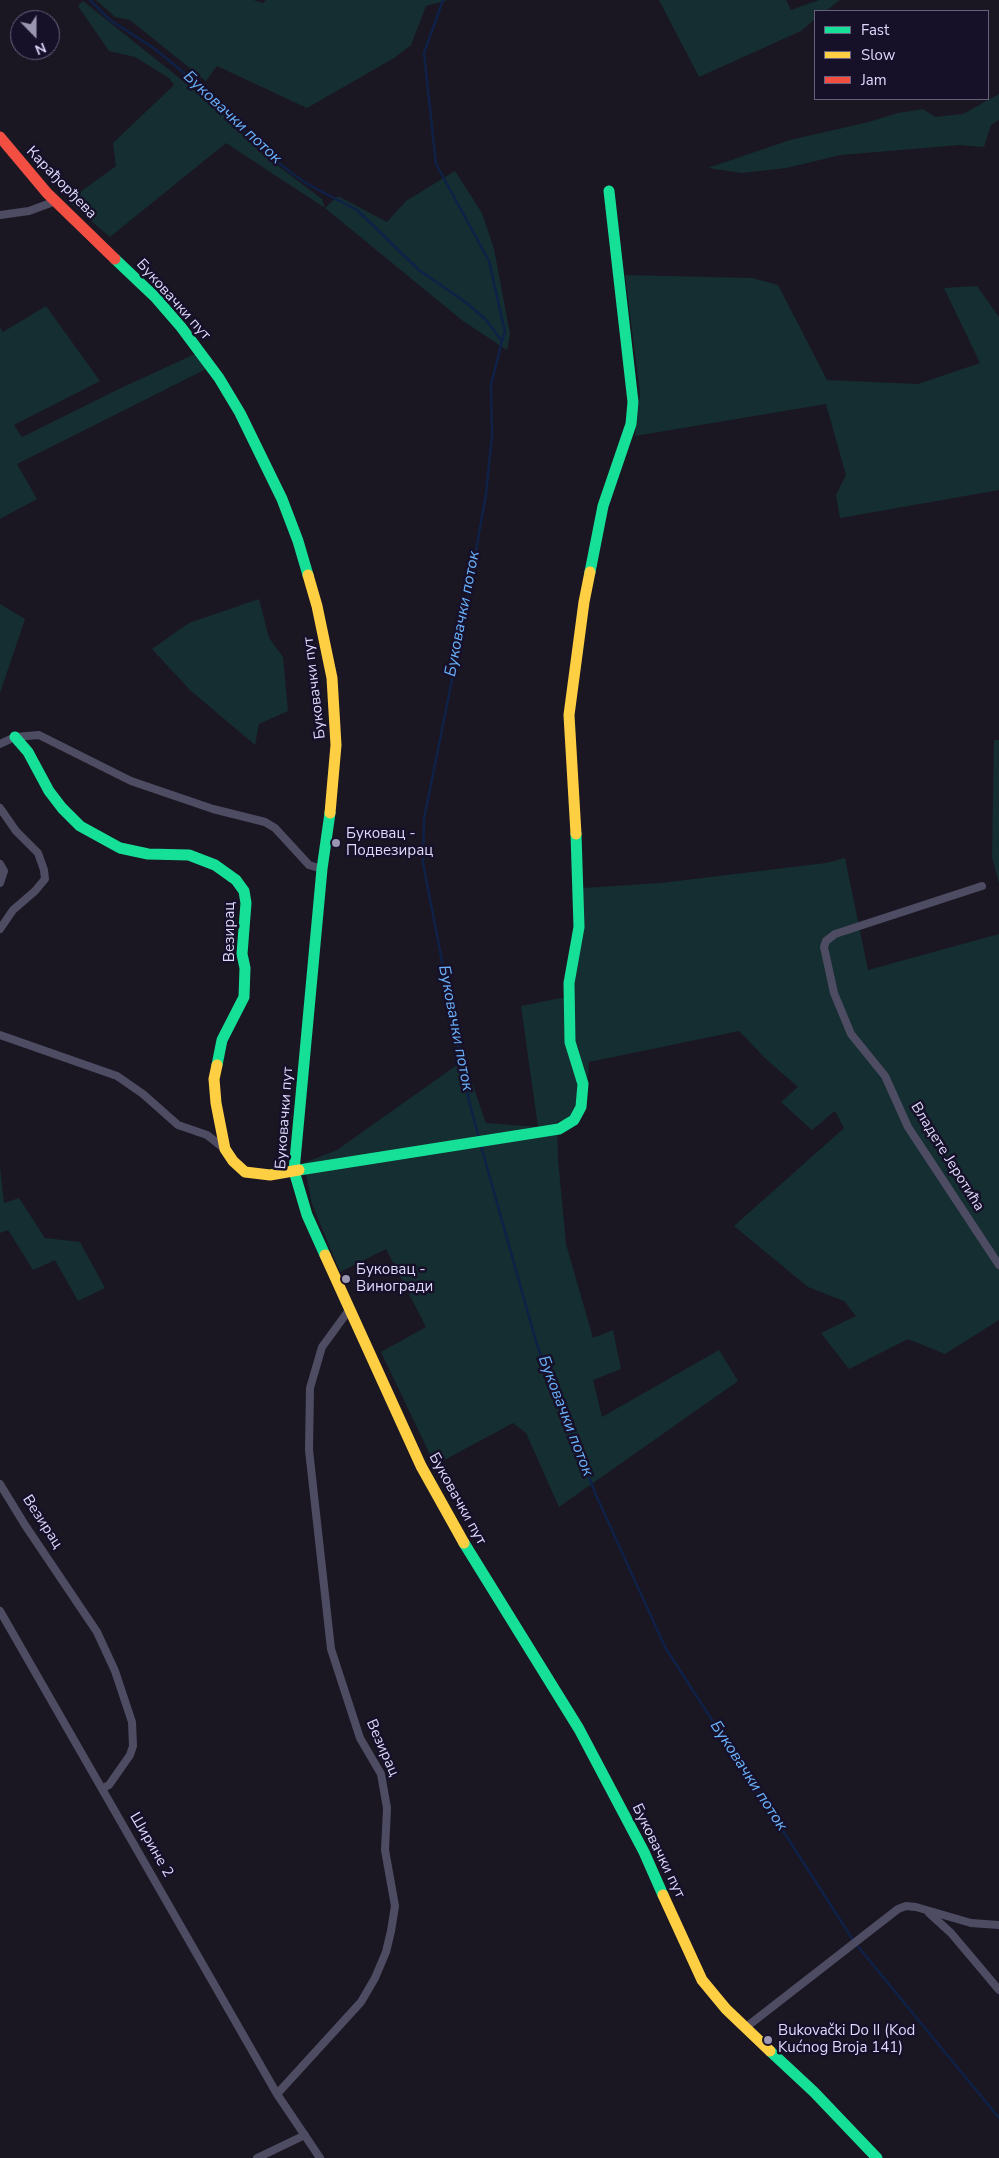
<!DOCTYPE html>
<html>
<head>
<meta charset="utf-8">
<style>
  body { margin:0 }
  #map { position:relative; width:999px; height:2158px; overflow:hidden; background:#1a1723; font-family:"Nunito Sans",sans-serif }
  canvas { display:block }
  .legend { position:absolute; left:814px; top:10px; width:175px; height:90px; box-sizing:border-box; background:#161129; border:1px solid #66617e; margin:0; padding:6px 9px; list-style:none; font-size:15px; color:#dfd9fe }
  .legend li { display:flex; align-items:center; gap:10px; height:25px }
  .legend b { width:25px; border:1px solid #66617e }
  .north { position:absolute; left:10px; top:10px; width:50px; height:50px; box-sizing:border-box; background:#161129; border:1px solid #66617e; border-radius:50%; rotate:158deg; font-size:14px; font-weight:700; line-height:20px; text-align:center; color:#dfd9fe }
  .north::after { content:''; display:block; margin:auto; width:18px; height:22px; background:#9a95b1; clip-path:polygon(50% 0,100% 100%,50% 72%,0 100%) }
</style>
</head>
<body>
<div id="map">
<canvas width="999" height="2158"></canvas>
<ul class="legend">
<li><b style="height:6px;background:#16e098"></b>Fast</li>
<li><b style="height:6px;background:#ffcf43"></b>Slow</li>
<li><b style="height:6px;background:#f24e42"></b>Jam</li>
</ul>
<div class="north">N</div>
</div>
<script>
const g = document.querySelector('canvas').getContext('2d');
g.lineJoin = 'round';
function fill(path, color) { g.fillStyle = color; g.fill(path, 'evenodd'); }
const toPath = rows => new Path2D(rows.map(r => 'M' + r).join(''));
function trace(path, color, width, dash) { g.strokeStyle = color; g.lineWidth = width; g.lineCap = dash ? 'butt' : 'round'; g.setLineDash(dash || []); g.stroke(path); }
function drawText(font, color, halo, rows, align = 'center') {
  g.font = font + ' "Nunito Sans",sans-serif'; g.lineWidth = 5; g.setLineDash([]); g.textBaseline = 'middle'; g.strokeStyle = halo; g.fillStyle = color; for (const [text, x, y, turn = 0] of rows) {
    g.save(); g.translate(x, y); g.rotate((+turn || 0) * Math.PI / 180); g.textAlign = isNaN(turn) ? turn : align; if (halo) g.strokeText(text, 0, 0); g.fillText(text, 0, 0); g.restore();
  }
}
fill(toPath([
  [96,0,253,0,263,3,266,0,448,0,426,6,411,45,394,58,307,108,217,66,206,81,130,20,115,17],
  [659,0,786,0,791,10,819,0,840,0,826,11,815,11,815,19,801,31,699,77],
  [83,1,218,109,261,153,322,199,325,208,338,196,387,222,406,201,455,171,482,213,494,249,510,334,507,350,463,321,325,208,226,143,110,237,68,201,116,166,113,143,174,85,169,78,135,57,109,51,78,6],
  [999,94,999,120,991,125,984,147,959,145,841,155,786,168,742,173,708,168,790,140,869,122,898,113,923,109,935,117,963,114],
  [625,275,752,278,778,285,827,380,918,384,980,363,944,288,977,286,999,317,999,490,840,518,836,495,846,475,826,404,635,436,640,393],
  [46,306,100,381,14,425,22,437,121,388,197,353,206,369,17,464,37,499,0,519,0,328,3,332],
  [259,599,269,638,283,657,288,711,259,724,255,745,190,690,152,649,189,623],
  [0,604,25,619,0,693],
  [994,740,999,740,999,883,992,857],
  [845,858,868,970,999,934,999,1320,945,1354,908,1339,849,1369,821,1333,856,1316,844,1301,808,1287,734,1226,844,1128,835,1111,812,1130,781,1102,798,1087,766,1059,739,1031,589,1062,587,1089,573,1118,557,1122,558,1159,566,1244,593,1338,613,1330,621,1369,593,1380,602,1417,719,1350,738,1381,559,1507,526,1433,513,1423,435,1465,381,1352,426,1327,386,1249,340,1272,312,1204,304,1163,337,1150,464,1060,486,1123,538,1127,521,1006,571,996,583,888,661,883,826,863],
  [0,1166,4,1203,19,1198,45,1238,80,1242,105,1288,78,1301,55,1260,33,1270,8,1230,0,1233]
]), '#152e31');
trace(toPath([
  [90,0,110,20,155,49,218,101,261,149,293,174,309,185,357,210,419,270,468,304,486,320,502,341,491,385,492,435,486,494,461,635,424,819,423,863,469,1101,479,1138],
  [443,0,424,53,436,164,489,261,505,332,502,341],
  [481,1146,537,1345,596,1495,665,1647,855,1943,999,2118]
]), '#0f2147', 2.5);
trace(toPath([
  [0,215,29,211,56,201],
  [0,744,15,737,39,735,131,781,213,809,265,822,275,828,309,865,322,869],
  [0,808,16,831,38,853,44,870,45,879,35,891,13,910,0,929],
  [0,864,4,871,0,883],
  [982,886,835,934,826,941,824,947,834,993,851,1034,885,1076,908,1127,999,1265],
  [0,1035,117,1076,143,1094,178,1125,207,1135,225,1149],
  [0,1484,25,1525,97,1632,115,1671,132,1722,133,1746,130,1755,109,1785,103,1788],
  [0,1611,277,2094,320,2158],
  [929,1913,951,1933,999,1990],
  [745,2028,898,1909,906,1906,916,1907,971,1923,999,1925],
  [277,2094,361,2002,375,1978,386,1952,391,1931,395,1906,385,1850,387,1808,381,1774,360,1738,331,1649,309,1450,310,1388,322,1347,349,1310],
  [257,2158,305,2135]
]), '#4e4c63', 8);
trace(toPath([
  [115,259,155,297,181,327,219,378,240,413,282,499,298,541,308,575],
  [590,572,603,506,631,424,633,402,609,191],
  [15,737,28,752,49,791,62,808,80,826,120,848,148,854,189,855,215,865,236,880,244,891,246,903,242,954,245,968,244,997,222,1040,217,1065],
  [299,1170,559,1129,574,1120,581,1107,583,1084,570,1042,569,983,579,927,576,834],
  [325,1255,307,1215,294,1171,322,869,330,813],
  [464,1543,579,1729,644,1852,663,1895],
  [770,2051,814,2092,877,2158]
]), '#16e098', 11);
trace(toPath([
  [308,575,317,606,332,678,336,745,330,813],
  [576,834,569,715,584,602,590,572],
  [217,1065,214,1079,216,1103,225,1149,233,1161,245,1172,270,1175,299,1170],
  [325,1255,421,1466,464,1543],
  [663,1895,702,1980,726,2009,770,2051]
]), '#ffcf43', 11);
trace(toPath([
  [0,137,47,193,115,259]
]), '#f24e42', 11);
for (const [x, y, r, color] of [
  [336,843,5,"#9a95b1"],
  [346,1279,5,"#9a95b1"],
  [768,2040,5,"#9a95b1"]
]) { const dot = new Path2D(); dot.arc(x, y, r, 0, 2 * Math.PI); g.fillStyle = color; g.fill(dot); trace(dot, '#161129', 2); }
drawText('15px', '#dfd9fe', '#161129', [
  ["Карађорђева",61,183,46],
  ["Буковачки пут",173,300,48],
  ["Буковачки пут",315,688,-97],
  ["Везирац",230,932,-90],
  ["Буковачки пут",285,1118,-86],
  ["Владете Јеротића",947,1157,58],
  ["Буковачки пут",457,1499,61],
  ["Везирац",42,1522,57],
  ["Везирац",382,1748,66],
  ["Ширине 2",151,1845,60],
  ["Буковачки пут",658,1851,64]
]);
drawText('15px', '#dfd9fe', '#161129', [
  ["Буковац -",346,834],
  ["Подвезирац",346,851],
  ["Буковац -",356,1270],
  ["Виногради",356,1287],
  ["Bukovački Do II (Kod",778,2031],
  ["Kućnog Broja 141)",778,2048]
], 'left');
drawText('italic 16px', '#6ab2fc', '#161129', [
  ["Буковачки поток",232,118,43],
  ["Буковачки поток",463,614,-79],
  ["Буковачки поток",455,1028,79],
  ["Буковачки поток",565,1416,69],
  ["Буковачки поток",748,1776,57]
]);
</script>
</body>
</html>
